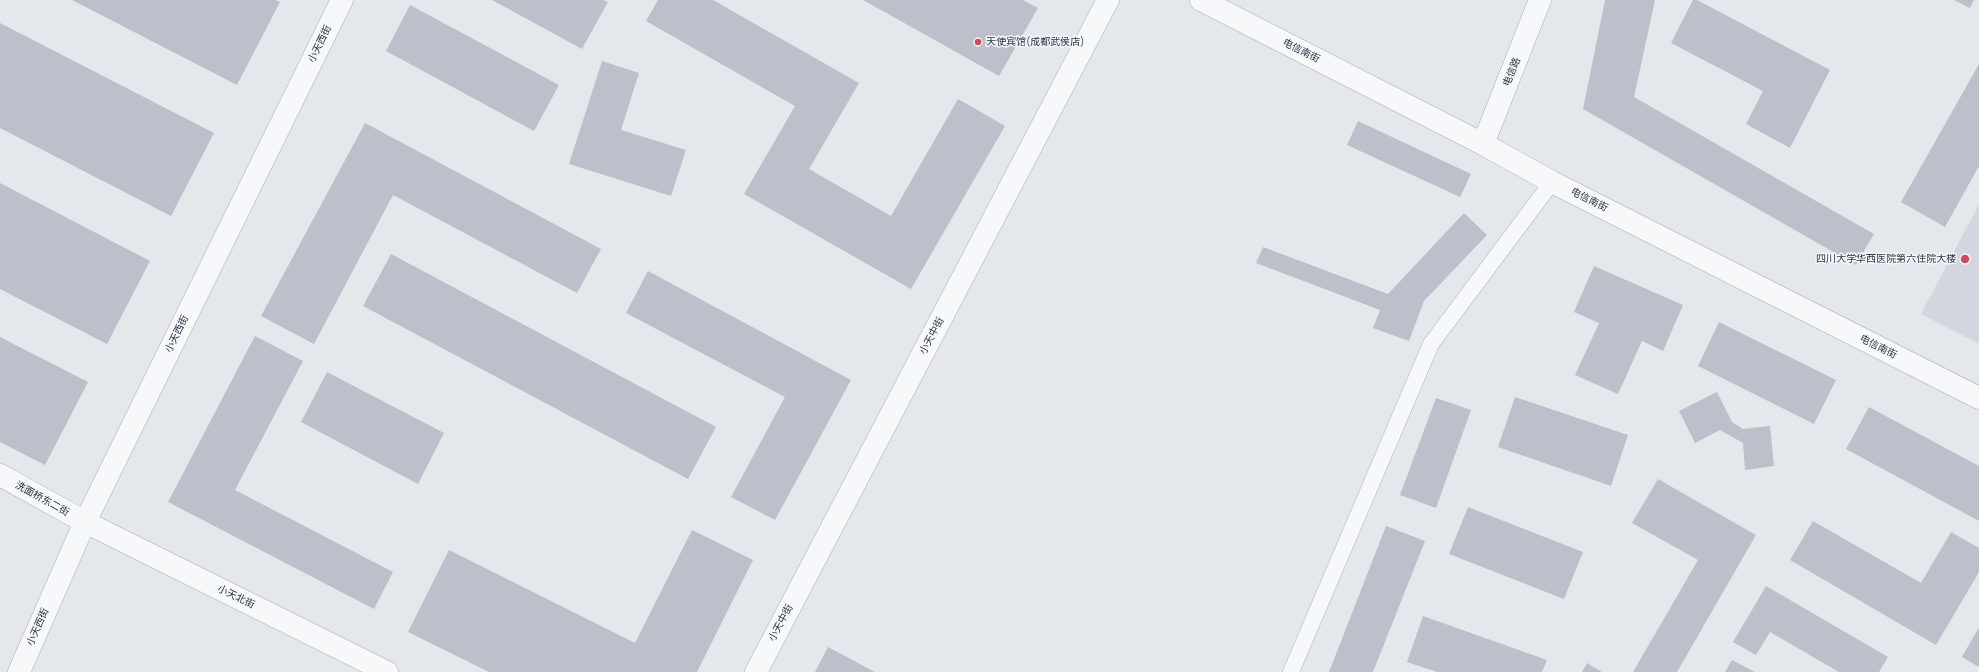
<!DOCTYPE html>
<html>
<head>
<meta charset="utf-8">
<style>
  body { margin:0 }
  canvas { display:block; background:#e4e7ec }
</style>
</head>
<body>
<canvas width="1979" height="672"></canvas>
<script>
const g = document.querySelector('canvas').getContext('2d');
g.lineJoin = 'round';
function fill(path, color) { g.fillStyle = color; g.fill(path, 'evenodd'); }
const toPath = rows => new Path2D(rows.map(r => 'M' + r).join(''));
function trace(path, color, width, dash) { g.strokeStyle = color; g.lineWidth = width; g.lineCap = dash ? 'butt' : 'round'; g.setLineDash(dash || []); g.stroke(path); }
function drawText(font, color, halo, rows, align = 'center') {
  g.font = font + ' Manrope,"Noto Sans SC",sans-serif'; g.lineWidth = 3; g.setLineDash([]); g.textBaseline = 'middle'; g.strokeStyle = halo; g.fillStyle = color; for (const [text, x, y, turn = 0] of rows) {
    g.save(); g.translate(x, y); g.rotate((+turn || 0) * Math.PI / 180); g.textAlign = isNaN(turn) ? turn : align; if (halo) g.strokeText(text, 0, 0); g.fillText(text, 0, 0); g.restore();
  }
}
fill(toPath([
  [1979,204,1979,344,1921,314]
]), '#d2d6de');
fill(toPath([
  [72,0,276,0,280,2,237,85],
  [492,0,603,0,608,2,582,49],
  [658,0,713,0,859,83,809,169,891,216,958,99,1005,126,911,289,744,194,795,106,646,21],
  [863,0,1023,0,1038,8,999,76],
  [1605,0,1655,0,1634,97,1874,234,1856,265,1583,109],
  [1693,0,1697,0,1830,70,1790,148,1746,124,1763,91,1671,43],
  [1954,0,1974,0,1970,8],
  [410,5,559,85,534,131,386,51],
  [0,23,214,133,171,216,0,128],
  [602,61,639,73,621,130,686,150,671,196,569,164],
  [1979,64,1979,166,1945,227,1901,202],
  [1358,121,1471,174,1460,197,1347,145],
  [365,123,601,249,577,293,393,195,314,344,261,316],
  [0,183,150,261,107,344,0,289],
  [1464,213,1487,235,1424,301,1409,341,1373,328,1380,310,1256,263,1263,247,1388,294],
  [391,254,716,427,688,479,363,306],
  [1594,266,1683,305,1663,351,1642,341,1618,394,1575,375,1599,323,1574,312],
  [648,271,851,380,775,520,731,497,785,397,626,313],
  [1719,322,1836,380,1814,424,1698,366],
  [255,336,303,361,235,490,393,572,374,609,168,502],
  [0,337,88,382,45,465,0,442],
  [327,372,444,433,418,484,301,422],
  [1717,392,1732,422,1743,429,1770,426,1774,466,1745,470,1743,443,1720,430,1695,443,1679,411],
  [1515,397,1628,435,1611,486,1498,447],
  [1436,398,1471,410,1436,508,1400,495],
  [1869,407,1979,466,1979,521,1846,449],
  [1658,479,1756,535,1677,672,1633,672,1698,560,1632,523],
  [1468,507,1583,552,1564,599,1449,554],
  [1813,521,1921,583,1951,532,1979,548,1979,572,1936,645,1790,560],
  [1386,526,1425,541,1373,672,1329,672],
  [692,530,753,560,697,672,489,672,408,632,449,550,635,643],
  [1766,586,1888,657,1879,672,1839,672,1770,632,1756,655,1733,642],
  [1423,616,1547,660,1542,672,1437,672,1407,662],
  [1979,627,1979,667,1962,657],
  [828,647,875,672,815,672],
  [1732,660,1755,672,1725,672],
  [1587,663,1602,672,1582,672]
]), '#bbc0ca');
const service = toPath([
  [1291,672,1431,344,1552,182]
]);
const minor = toPath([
  [1483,144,1540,0],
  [0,475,85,522,387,672],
  [19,672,85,522,342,0],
  [756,672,1108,0]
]);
const tertiary = toPath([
  [1201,0,1483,144,1552,182,1979,398]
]);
trace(service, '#a9aeb7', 17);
trace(minor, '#a9aeb7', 23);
trace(tertiary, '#a9aeb7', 23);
trace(service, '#f7f8fa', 16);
trace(minor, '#f7f8fa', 22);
trace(tertiary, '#f7f8fa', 22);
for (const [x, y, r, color] of [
  [978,42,4,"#d1495b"],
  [1965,259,5,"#d1495b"]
]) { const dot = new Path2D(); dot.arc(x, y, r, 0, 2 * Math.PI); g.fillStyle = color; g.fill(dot); trace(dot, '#f4f6f9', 1.5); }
drawText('10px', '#2b3445', '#f4f6f9', [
  ["天使宾馆(成都武侯店)",986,42],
  ["四川大学华西医院第六住院大楼",1956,259,"right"]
], 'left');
drawText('10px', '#2b3445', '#f4f6f9', [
  ["小天西街",320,44,-64],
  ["电信南街",1301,51,27],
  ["电信路",1512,72,-68],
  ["电信南街",1589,200,27],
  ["小天西街",177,334,-64],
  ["小天中街",932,336,-62],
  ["电信南街",1878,347,27],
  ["洗面桥东二街",42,499,29],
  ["小天北街",236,597,26],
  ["小天中街",781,623,-62],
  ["小天西街",38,627,-66]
]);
</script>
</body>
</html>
